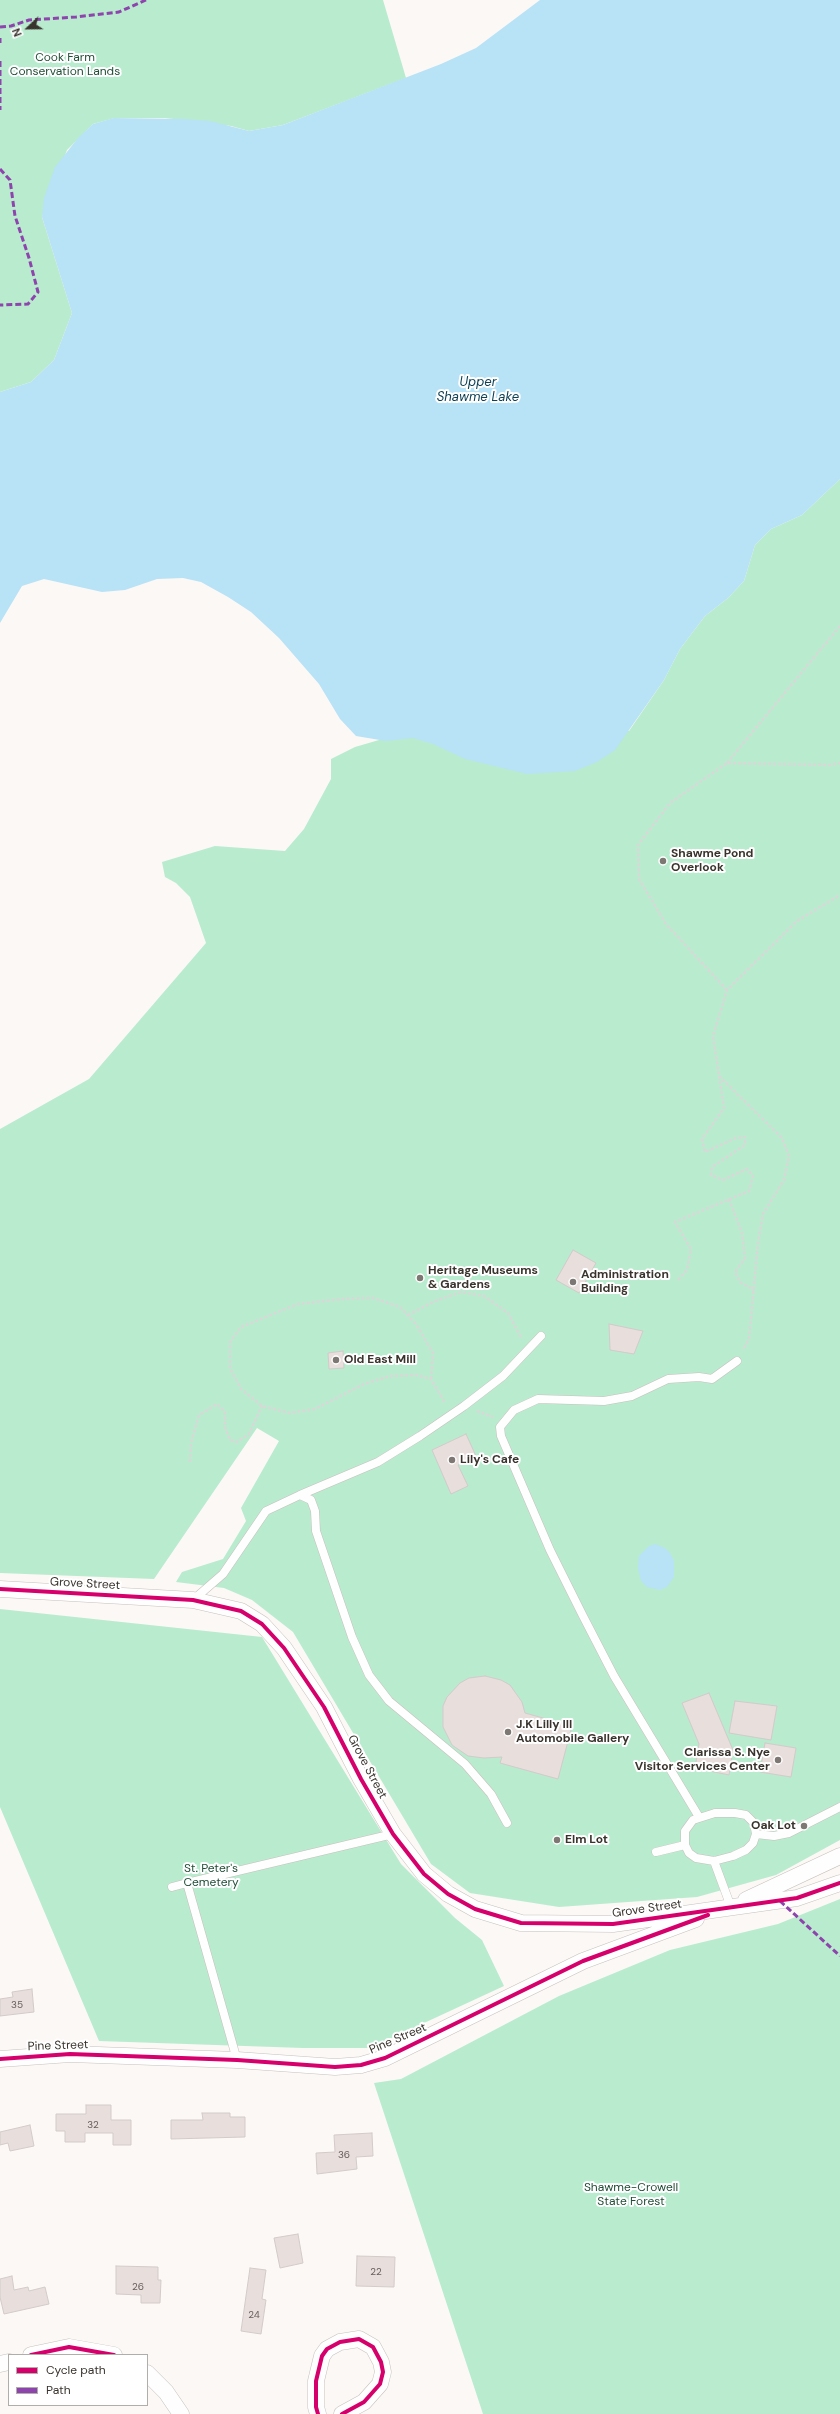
<!DOCTYPE html>
<html>
<head>
<meta charset="utf-8">
<style>
  body { margin:0 }
  #map { position:relative; width:840px; height:2414px; overflow:hidden; background:#fcf8f5; font-family:"DM Sans",sans-serif }
  canvas { display:block }
  .legend { position:absolute; left:8px; top:2354px; width:140px; height:52px; box-sizing:border-box; background:#fff; border:1px solid #b0adab; margin:0; padding:5px 7px; list-style:none; font-size:12px; color:#39332d }
  .legend li { display:flex; align-items:center; gap:8px; height:20px }
  .legend b { width:20px; border:1px solid #b0adab }
  .north { position:absolute; left:8px; top:8px; width:40px; height:40px; -webkit-text-stroke:3px #fff; paint-order:stroke; rotate:248deg; font-size:11px; font-weight:700; line-height:16px; text-align:center; color:#39332d }
  .north::after { content:''; display:block; margin:auto; width:14px; height:18px; background:#39332d; clip-path:polygon(50% 0,100% 100%,50% 72%,0 100%) }
</style>
</head>
<body>
<div id="map">
<canvas width="840" height="2414"></canvas>
<ul class="legend">
<li><b style="height:5px;background:#d6006c"></b>Cycle path</li>
<li><b style="height:5px;background:#8e44ad"></b>Path</li>
</ul>
<div class="north">N</div>
</div>
<script>
const g = document.querySelector('canvas').getContext('2d');
g.lineJoin = 'round';
function fill(path, color) { g.fillStyle = color; g.fill(path, 'evenodd'); }
const toPath = rows => new Path2D(rows.map(r => 'M' + r).join(''));
function trace(path, color, width, dash) { g.strokeStyle = color; g.lineWidth = width; g.lineCap = dash ? 'butt' : 'round'; g.setLineDash(dash || []); g.stroke(path); }
function drawText(font, color, halo, rows, align = 'center') {
  g.font = font + ' "DM Sans",sans-serif'; g.lineWidth = 4; g.setLineDash([]); g.textBaseline = 'middle'; g.strokeStyle = halo; g.fillStyle = color; for (const [text, x, y, turn = 0] of rows) {
    g.save(); g.translate(x, y); g.rotate((+turn || 0) * Math.PI / 180); g.textAlign = isNaN(turn) ? turn : align; if (halo) g.strokeText(text, 0, 0); g.fillText(text, 0, 0); g.restore();
  }
}
fill(toPath([
  [0,0,383,0,406,78,283,125,249,131,231,126,165,118,115,118,93,124,67,150,42,217,72,313,54,360,31,382,0,392],
  [840,479,840,1840,776,1875,697,1897,559,1907,470,1893,431,1864,293,1632,252,1600,224,1588,176,1582,182,1572,223,1559,246,1521,241,1508,279,1441,257,1428,154,1579,0,1573,0,1129,89,1079,206,943,190,897,176,883,165,877,162,862,215,846,285,851,304,829,331,779,331,759,355,747,403,733,629,731,664,680,680,649,705,616,728,598,744,581,755,545,771,529,802,515],
  [0,1609,262,1637,401,1864,455,1918,482,1940,504,1986,370,2048,303,2048,99,2041,0,1807],
  [840,1899,840,2414,483,2414,374,2083,401,2079,559,1996,670,1950,778,1924]
]), '#b9ebcf');
fill(toPath([
  [540,0,840,0,840,479,802,515,771,529,755,545,744,581,728,598,705,616,680,649,664,680,615,750,597,762,575,771,527,774,465,759,433,744,413,738,386,741,356,736,340,719,319,684,279,638,251,612,228,597,201,582,183,578,157,579,125,590,102,592,44,579,22,586,0,623,0,392,31,382,54,360,72,313,42,217,44,198,55,167,78,138,93,124,114,118,184,119,210,121,249,131,283,125,441,64,476,48],
  [655,1544,665,1548,670,1553,674,1561,674,1577,667,1587,660,1590,647,1587,641,1581,638,1568,639,1556,649,1546]
]), '#b8e2f6');
const building = toPath([
  [573,1250,596,1263,579,1293,556,1280,573,1250],
  [609,1324,643,1331,634,1354,610,1350,609,1324],
  [343,1351,344,1368,329,1369,328,1353,343,1351],
  [466,1434,476,1456,458,1465,468,1486,451,1494,432,1450,466,1434],
  [485,1676,501,1680,510,1685,522,1702,525,1713,572,1726,558,1779,500,1763,502,1757,484,1758,468,1756,452,1745,443,1727,443,1706,447,1697,460,1683,469,1678,485,1676],
  [709,1693,733,1750,729,1775,695,1768,699,1744,682,1703,709,1693],
  [735,1701,777,1706,771,1740,729,1733,735,1701],
  [765,1743,796,1748,791,1777,760,1772,765,1743],
  [32,1989,34,2012,0,2016,0,1999,13,1997,12,1992,32,1989],
  [86,2105,111,2105,111,2120,131,2120,131,2145,113,2145,113,2133,85,2133,85,2142,65,2142,65,2131,56,2131,56,2114,86,2114,86,2105],
  [202,2113,230,2113,230,2117,245,2117,245,2137,171,2139,171,2120,203,2120,202,2113],
  [30,2125,34,2146,10,2151,8,2143,0,2145,0,2132,30,2125],
  [372,2133,373,2156,356,2157,357,2169,317,2174,316,2153,335,2152,334,2135,372,2133],
  [298,2234,303,2263,280,2268,274,2238,298,2234],
  [357,2256,395,2257,394,2287,356,2286,357,2256],
  [116,2266,158,2267,158,2280,161,2280,160,2303,141,2303,141,2295,116,2294,116,2266],
  [250,2268,266,2270,262,2299,266,2300,261,2334,241,2331,250,2268],
  [12,2276,14,2290,28,2287,29,2291,45,2287,49,2304,4,2314,0,2297,0,2279,12,2276]
]);
fill(building, '#e8dedc');
trace(building, '#d2cbca', 1);
const service = toPath([
  [300,1495,378,1462,420,1436,464,1406,503,1376,541,1336],
  [193,1600,223,1574,266,1511,300,1495,311,1500,315,1511,316,1531,352,1637,369,1675,389,1701,465,1764,491,1794,507,1823],
  [715,1813,735,1813,746,1815,754,1823,756,1834,753,1843,746,1850,733,1856,714,1861,696,1858,689,1853,685,1845,685,1831,693,1820,715,1813],
  [699,1817,614,1676,583,1616,550,1550,501,1436,500,1427,514,1410,538,1399,604,1401,632,1396,668,1379,699,1377,712,1379,737,1361],
  [756,1834,774,1836,789,1833,840,1807],
  [656,1852,685,1845],
  [714,1861,731,1907],
  [172,1887,187,1883],
  [237,2060,187,1883,393,1834]
]);
const minor = toPath([
  [0,1589,193,1600,241,1611,262,1624,284,1648,324,1707,361,1779,393,1834,424,1874,448,1894,475,1909,521,1923,613,1924,797,1898,840,1883],
  [746,1900,840,1856],
  [0,2059,70,2054,237,2060,335,2067,361,2065,385,2058,583,1961,696,1919],
  [31,2355,69,2347,114,2355],
  [0,2364,9,2362],
  [147,2373,166,2392,181,2414],
  [318,2414,316,2407,316,2381,322,2356,327,2349,340,2342,359,2339,373,2347,381,2362,383,2372,380,2384,364,2402,342,2414]
]);
trace(service, '#c6c1bd', 9);
trace(minor, '#c6c1bd', 17);
trace(toPath([
  [727,763,840,626],
  [727,990,666,924,639,879,638,845,670,803,727,763,830,765,840,763],
  [719,1076,782,1138,789,1156,784,1180,763,1214,758,1243,749,1339,743,1350],
  [729,1199,742,1233,745,1258,735,1272,740,1282,754,1290],
  [678,1280,687,1270,691,1249,675,1222,749,1191,753,1176,747,1169,723,1180,711,1175,712,1167,745,1145,745,1137,736,1138,705,1152,702,1139,724,1108,713,1036,727,990,797,921,840,895],
  [408,1315,435,1301,461,1292,484,1296,508,1313,522,1339],
  [431,1379,433,1353,416,1324,400,1307,373,1298,342,1299,298,1304,241,1327,230,1342,230,1368,241,1389,262,1406,290,1413,315,1409,364,1384,390,1376,416,1375,431,1379,445,1403],
  [477,1411,493,1417],
  [190,1462,191,1443,199,1415,217,1404,225,1412,225,1427,230,1440,237,1442,249,1434,262,1406]
]), '#d9d8d7', 2.5, [3, 2]);
trace(service, '#fffefe', 8);
trace(minor, '#fffefe', 16);
trace(toPath([
  [0,27,11,26,29,20,76,17,119,12,146,0],
  [0,38,0,43],
  [0,61,0,110],
  [0,169,10,180,15,216,29,258,38,292,28,304,0,305],
  [780,1901,840,1956]
]), '#8e44ad', 3, [6, 3]);
trace(toPath([
  [0,1589,193,1600,241,1611,262,1624,284,1648,324,1707,361,1779,393,1834,424,1874,448,1894,475,1909,521,1923,613,1924,797,1898,840,1883],
  [0,2059,70,2054,237,2060,335,2067,361,2065,385,2058,583,1961,708,1915],
  [31,2355,69,2347,114,2355],
  [318,2414,316,2407,316,2381,322,2356,327,2349,340,2342,359,2339,373,2347,381,2362,383,2372,380,2384,364,2402,342,2414]
]), '#d6006c', 4);
for (const [x, y, r, color] of [
  [663,861,4,"#7d7873"],
  [420,1278,4,"#7d7873"],
  [573,1282,4,"#7d7873"],
  [336,1360,4,"#7d7873"],
  [452,1460,4,"#7d7873"],
  [508,1732,4,"#7d7873"],
  [778,1760,4,"#7d7873"],
  [804,1826,4,"#7d7873"],
  [557,1840,4,"#7d7873"]
]) { const dot = new Path2D(); dot.arc(x, y, r, 0, 2 * Math.PI); g.fillStyle = color; g.fill(dot); trace(dot, '#fff', 1.5); }
drawText('10px', '#68605c', null, [
  ["35",17,2005],
  ["32",93,2125],
  ["36",344,2155],
  ["22",376,2272],
  ["26",138,2287],
  ["24",254,2315]
]);
drawText('12px', '#214e38', '#fff', [
  ["Cook Farm",65,58],
  ["Conservation Lands",65,72],
  ["St. Peter's",211,1869],
  ["Cemetery",211,1883],
  ["Shawme-Crowell",631,2188],
  ["State Forest",631,2202]
]);
drawText('bold 12px', '#39332d', '#fff', [
  ["Shawme Pond",671,854],
  ["Overlook",671,868],
  ["Heritage Museums",428,1271],
  ["& Gardens",428,1285],
  ["Administration",581,1275],
  ["Building",581,1289],
  ["Old East Mill",344,1360],
  ["Lily's Cafe",460,1460],
  ["J.K Lilly III",516,1725],
  ["Automobile Gallery",516,1739],
  ["Clarissa S. Nye",770,1753,"right"],
  ["Visitor Services Center",770,1767,"right"],
  ["Oak Lot",796,1826,"right"],
  ["Elm Lot",565,1840]
], 'left');
drawText('12px', '#39332d', '#fff', [
  ["Grove Street",85,1584,3],
  ["Grove Street",367,1767,62],
  ["Grove Street",647,1909,-8],
  ["Pine Street",398,2039,-23],
  ["Pine Street",58,2046,-2]
]);
drawText('italic 13px', '#0e4054', '#fff', [
  ["Upper",478,383],
  ["Shawme Lake",478,398]
]);
</script>
</body>
</html>
